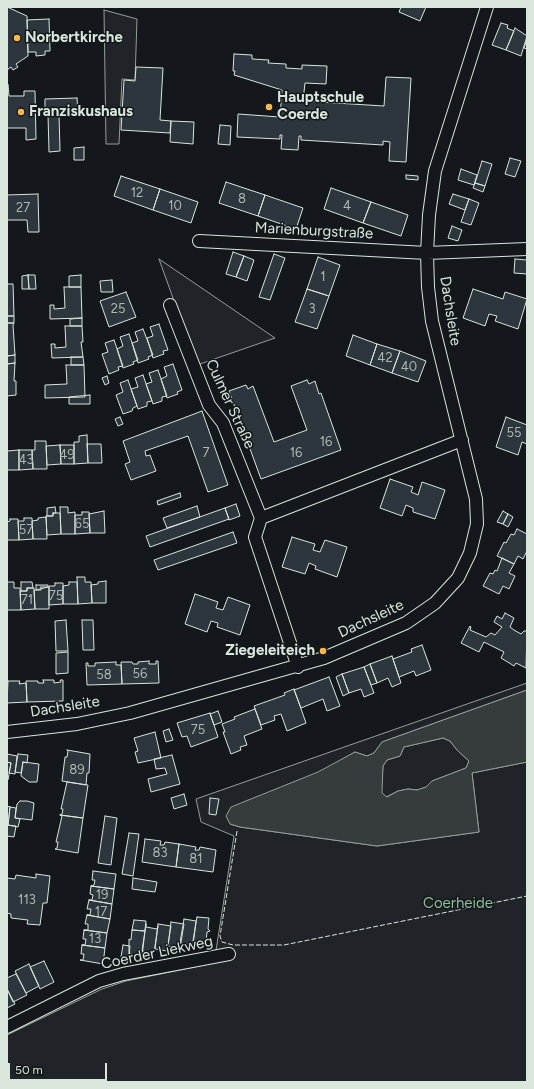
<!DOCTYPE html>
<html>
<head>
<meta charset="utf-8">
<style>
  body { margin:0 }
  #map { position:relative; width:534px; height:1089px; overflow:hidden; background:#14181c; font-family:Figtree,sans-serif }
  canvas { display:block }
  .frame { position:absolute; inset:0; border:8px solid #d8e6dc; pointer-events:none }
  .scale { position:absolute; left:8px; top:1063px; width:99px; height:18px; box-sizing:border-box; border:2px solid #d8e6dc; border-top:0; padding-left:5px; font-size:12px; line-height:14px; white-space:nowrap; color:#d8e6dc; -webkit-text-stroke:3px #14181c; paint-order:stroke }
</style>
</head>
<body>
<div id="map">
<canvas width="534" height="1089"></canvas>
<div class="frame"></div>
<div class="scale">50 m</div>
</div>
<script>
const g = document.querySelector('canvas').getContext('2d');
g.lineJoin = 'round';
function fill(path, color) { g.fillStyle = color; g.fill(path, 'evenodd'); }
const toPath = rows => new Path2D(rows.map(r => 'M' + r).join(''));
function trace(path, color, width, dash) { g.strokeStyle = color; g.lineWidth = width; g.lineCap = dash ? 'butt' : 'round'; g.setLineDash(dash || []); g.stroke(path); }
function drawText(font, color, halo, rows, align = 'center') {
  g.font = font + ' Figtree,sans-serif'; g.lineWidth = 3; g.setLineDash([]); g.textBaseline = 'middle'; g.strokeStyle = halo; g.fillStyle = color; for (const [text, x, y, turn = 0] of rows) {
    g.save(); g.translate(x, y); g.rotate((+turn || 0) * Math.PI / 180); g.textAlign = isNaN(turn) ? turn : align; if (halo) g.strokeText(text, 0, 0); g.fillText(text, 0, 0); g.restore();
  }
}
const green = toPath([
  [104,10,137,19,135,80,122,79,119,144,106,144,104,10],
  [159,259,275,338,197,365,159,259],
  [527,683,527,690,382,742,374,753,367,756,355,752,230,824,240,827,377,846,479,832,472,773,527,762,527,1082,7,1082,7,1035,102,989,126,981,214,963,234,836,201,822,196,799,527,683],
  [443,738,450,741,457,750,469,761,466,768,432,781,426,787,417,790,408,789,398,791,386,797,381,793,383,766,387,760,400,756,404,747,443,738]
]);
fill(green, '#202428');
trace(green, '#939e99', 1);
const water = toPath([
  [527,690,527,762,472,773,479,832,377,846,240,827,230,824,226,816,231,807,318,772,355,752,367,756,374,753,382,742,527,690],
  [443,738,450,741,457,750,469,761,466,768,432,781,426,787,417,790,408,789,398,791,387,797,382,793,383,766,387,760,400,756,404,747,443,738]
]);
fill(water, '#363b3e');
trace(water, '#939e99', 1);
const building = toPath([
  [7,7,27,16,28,56,16,64,18,67,13,70,11,67,7,70,7,7],
  [401,7,426,7,420,21,399,12,401,7],
  [49,19,50,51,45,51,45,55,36,56,36,52,28,52,27,20,49,19],
  [501,23,508,25,507,28,514,31,506,50,492,45,501,23],
  [515,28,527,36,521,56,506,50,515,28],
  [527,39,527,49,524,48,527,39],
  [234,54,252,55,252,59,269,60,268,63,286,64,286,68,302,69,302,65,327,66,326,84,305,83,303,101,384,106,386,77,411,78,406,162,389,161,390,142,383,141,383,145,301,140,301,136,299,136,298,150,281,149,282,135,280,135,280,139,237,137,238,114,280,117,282,90,234,75,235,71,233,71,234,54],
  [136,67,163,68,160,120,171,121,170,133,121,130,124,80,135,81,136,67],
  [7,84,8,84,9,96,24,96,24,91,35,91,36,139,26,140,26,128,7,128,7,84],
  [77,98,78,113,45,114,45,99,77,98],
  [48,114,59,114,60,151,49,152,48,114],
  [171,121,194,122,193,144,170,142,171,121],
  [220,125,231,126,230,145,218,144,220,125],
  [84,147,84,160,74,160,74,148,84,147],
  [510,158,521,161,515,177,505,174,510,158],
  [482,161,492,164,485,186,475,183,482,161],
  [461,169,477,175,474,185,458,180,461,169],
  [406,175,418,176,418,180,406,179,406,175],
  [121,176,160,189,153,210,114,196,121,176],
  [226,182,265,195,258,216,219,203,226,182],
  [475,183,485,186,483,192,473,188,475,183],
  [331,188,371,202,363,223,324,209,331,188],
  [160,189,198,202,191,223,153,210,160,189],
  [38,194,39,232,28,232,27,220,7,220,7,195,38,194],
  [453,194,469,199,465,210,449,204,453,194],
  [265,195,303,208,296,229,258,216,265,195],
  [469,199,479,203,471,225,461,222,469,199],
  [371,202,408,215,401,236,363,223,371,202],
  [452,226,462,230,458,241,448,238,452,226],
  [233,252,244,256,236,277,226,274,233,252],
  [274,254,285,258,270,300,259,297,274,254],
  [244,256,254,260,247,281,236,277,244,256],
  [318,257,340,265,329,296,307,289,318,257],
  [515,259,527,260,527,274,514,273,515,259],
  [28,275,35,275,36,289,29,289,28,275],
  [28,275,29,289,22,289,22,276,28,275],
  [81,275,81,287,69,287,69,276,81,275],
  [112,280,113,292,101,292,100,281,112,280],
  [7,284,13,284,14,316,7,316,7,284],
  [64,287,81,287,82,318,50,319,50,305,54,305,54,309,65,308,64,287],
  [307,289,329,296,317,329,295,322,307,289],
  [473,289,503,299,505,292,527,299,518,329,495,321,497,316,489,314,485,326,463,318,473,289],
  [126,292,136,317,109,327,100,301,126,292],
  [7,316,14,316,14,323,7,323,7,316],
  [82,318,82,326,70,326,70,319,82,318],
  [7,323,14,323,13,325,15,355,7,356,7,323],
  [159,324,168,350,163,351,164,354,153,358,147,338,153,336,150,327,159,324],
  [65,326,82,326,83,342,81,342,83,357,52,358,51,344,55,344,55,348,66,347,65,326],
  [143,329,153,355,148,357,149,359,138,363,132,343,138,341,135,332,143,329],
  [129,334,138,360,133,362,134,364,123,368,117,349,123,346,120,337,129,334],
  [353,335,377,344,370,365,346,356,353,335],
  [114,340,123,366,118,367,119,370,109,374,102,354,108,352,105,343,114,340],
  [377,344,400,351,392,373,370,365,377,344],
  [400,351,426,361,418,382,392,373,400,351],
  [15,355,15,363,7,364,7,356,15,355],
  [71,357,83,357,84,365,71,365,71,357],
  [15,363,14,381,16,381,16,395,7,396,7,364,15,363],
  [173,364,182,390,177,392,178,394,167,398,161,379,167,376,164,367,173,364],
  [66,365,84,365,85,397,45,398,45,385,67,384,66,365],
  [158,370,167,396,162,397,162,401,153,404,146,384,152,382,149,373,158,370],
  [143,375,152,401,147,402,147,406,138,409,131,389,138,387,135,378,143,375],
  [107,376,109,383,105,385,102,378,107,376],
  [128,380,137,406,133,408,132,411,123,414,116,395,123,392,120,383,128,380],
  [307,380,309,384,315,381,319,394,321,393,341,450,261,479,229,391,246,385,248,389,253,386,274,442,307,430,291,386,307,380],
  [90,395,90,404,69,404,69,397,90,395],
  [202,411,228,485,208,492,188,436,145,451,146,456,150,455,156,471,131,480,125,464,130,462,123,441,202,411],
  [120,417,123,424,118,426,115,419,120,417],
  [506,417,527,425,527,444,522,442,518,455,496,447,506,417],
  [87,435,88,463,74,464,74,442,79,442,79,436,87,435],
  [35,441,46,441,47,469,33,469,32,450,35,450,35,441],
  [87,444,101,444,102,463,88,463,87,444],
  [60,445,61,464,47,465,46,446,60,445],
  [60,445,74,445,74,464,61,464,60,445],
  [19,450,19,470,7,470,7,451,19,450],
  [19,450,32,450,33,469,19,470,19,450],
  [390,479,413,487,411,492,418,495,422,482,445,490,435,519,413,512,413,508,406,505,402,516,380,508,390,479],
  [180,493,181,497,158,505,157,501,180,493],
  [236,504,240,516,229,520,225,508,236,504],
  [197,506,200,517,167,528,163,518,197,506],
  [55,507,56,513,53,513,53,516,47,516,47,508,55,507],
  [60,507,68,507,68,513,75,512,75,534,61,534,60,507],
  [225,508,229,519,150,547,146,536,225,508],
  [104,511,105,533,90,533,89,514,104,511],
  [503,511,508,514,503,524,497,522,503,511],
  [82,512,89,512,90,533,75,534,75,515,82,515,82,512],
  [53,513,60,513,61,534,47,535,46,516,53,516,53,513],
  [508,514,513,517,508,527,503,524,508,514],
  [46,517,47,539,33,539,32,521,38,520,38,518,46,517],
  [24,518,32,518,33,539,19,540,18,521,24,521,24,518],
  [10,519,18,519,19,540,7,540,7,522,10,521,10,519],
  [517,529,527,534,527,551,523,559,518,556,514,564,497,556,504,542,506,543,511,534,514,535,517,529],
  [233,532,237,543,158,570,154,560,233,532],
  [292,537,315,544,313,550,320,552,325,540,347,547,337,577,315,569,316,566,309,563,305,574,282,567,292,537],
  [502,558,514,564,509,573,515,576,509,589,503,586,499,594,483,586,490,573,493,574,495,570,497,571,502,558],
  [77,577,85,577,85,582,91,582,92,603,78,604,77,577],
  [106,581,106,603,92,603,91,585,98,584,98,582,106,581],
  [7,582,14,582,14,588,20,588,21,610,7,610,7,582],
  [21,582,32,582,33,588,27,588,27,591,21,591,21,582],
  [69,582,77,582,78,604,63,604,63,586,69,585,69,582],
  [55,583,63,583,63,604,49,605,49,586,55,586,55,583],
  [36,585,48,585,48,587,36,590,36,585],
  [41,587,49,587,49,609,35,609,34,590,41,590,41,587],
  [27,588,34,588,35,609,21,610,20,591,27,591,27,588],
  [195,594,218,602,216,608,223,610,228,597,250,605,240,635,217,627,218,623,211,621,207,632,185,624,195,594],
  [505,613,514,618,510,627,514,630,521,634,524,631,527,631,526,668,516,663,514,666,511,664,501,658,504,652,484,642,479,652,461,643,470,626,471,627,470,630,486,637,491,633,495,635,502,627,494,622,497,616,502,619,505,613],
  [66,620,68,651,56,651,55,621,66,620],
  [82,620,93,620,94,650,83,650,82,620],
  [422,645,431,670,416,676,414,671,399,677,393,659,412,652,411,649,422,645],
  [68,652,68,673,56,674,56,653,68,652],
  [392,656,401,683,392,687,388,678,377,683,370,664,392,656],
  [149,661,149,664,156,664,156,661,158,661,159,683,122,684,121,662,132,662,133,664,138,664,138,662,149,661],
  [116,662,116,665,121,665,122,684,87,685,86,663,88,663,88,666,95,666,95,663,116,662],
  [370,664,377,683,371,685,364,667,370,664],
  [364,667,374,693,364,697,361,689,349,693,342,674,364,667],
  [342,674,349,693,343,696,336,677,342,674],
  [329,677,340,706,327,711,323,699,301,708,294,690,329,677],
  [43,680,54,680,54,683,61,682,60,680,63,680,63,701,27,702,26,681,38,681,38,683,44,683,43,680],
  [8,681,20,681,19,684,26,683,27,702,7,703,8,681],
  [294,689,306,723,287,731,281,714,274,716,275,720,261,725,254,706,285,695,284,693,294,689],
  [255,709,262,729,244,736,247,745,240,747,241,750,231,754,223,732,225,732,222,724,235,719,234,717,255,709],
  [218,711,222,722,214,725,210,714,218,711],
  [210,713,218,737,191,747,187,736,182,737,177,723,210,713],
  [169,729,173,740,166,742,163,731,169,729],
  [155,732,161,758,138,763,135,752,138,751,134,738,155,732],
  [67,750,90,754,89,773,87,773,86,785,62,781,65,757,67,757,68,751,67,750],
  [7,754,17,756,15,774,9,773,11,763,7,762,7,754],
  [18,754,28,755,27,763,23,762,21,773,15,772,18,754],
  [172,755,180,784,151,792,148,779,167,774,165,768,156,769,154,759,172,755],
  [7,762,11,763,8,780,7,780,7,762],
  [23,762,39,764,37,782,29,782,21,776,23,762],
  [67,782,88,785,83,818,60,815,62,814,63,809,61,809,67,782],
  [184,794,187,805,174,809,171,798,184,794],
  [210,798,219,799,216,815,209,814,210,798],
  [20,801,27,801,34,803,32,820,15,818,17,804,20,801],
  [7,806,10,807,8,825,7,825,7,806],
  [10,807,16,808,15,818,20,819,18,827,8,825,10,807],
  [60,815,83,818,78,853,55,849,57,848,58,842,56,842,62,816,60,815],
  [105,816,117,818,111,865,98,863,105,816],
  [7,825,16,826,14,837,7,836,7,825],
  [129,833,139,834,133,876,122,874,129,833],
  [145,839,161,841,160,845,164,845,165,842,179,844,176,867,142,862,145,839],
  [179,844,196,847,195,850,199,850,200,847,216,850,213,872,176,867,179,844],
  [93,871,116,874,114,889,91,886,94,885,95,880,92,880,93,871],
  [36,874,50,876,47,903,43,903,40,925,27,924,28,920,11,918,11,914,7,913,7,878,15,879,16,875,36,878,36,874],
  [133,878,157,882,155,892,132,889,133,878],
  [91,886,114,889,112,904,89,900,92,900,93,895,90,894,91,886],
  [89,900,112,904,110,919,87,915,90,915,91,909,87,909,89,900],
  [87,915,110,919,107,933,84,930,88,930,88,924,85,924,87,915],
  [197,917,209,918,208,929,210,931,207,932,206,943,193,941,197,917],
  [184,919,196,921,193,945,180,943,184,919],
  [134,920,146,921,145,931,132,930,134,920],
  [171,922,184,924,180,948,168,946,171,922],
  [146,924,146,927,157,929,158,926,154,953,142,951,146,924],
  [158,924,171,926,167,951,155,949,158,924],
  [84,930,107,933,105,948,82,945,85,945,86,939,83,939,84,930],
  [132,930,145,931,142,956,129,954,129,939,131,940,132,930],
  [82,945,105,948,103,964,80,960,83,960,84,954,81,954,82,945],
  [123,945,130,946,129,958,121,957,123,945],
  [44,961,54,982,40,989,30,967,44,961],
  [29,964,39,986,26,993,15,971,29,964],
  [16,974,27,995,13,1002,7,989,7,978,16,974],
  [7,989,15,1004,7,1008,7,989]
]);
fill(building, '#2c363c');
trace(building, '#d8e6dc', 1);
const minor = toPath([
  [199,241,427,253,527,249],
  [170,305,209,405,223,423,261,518],
  [298,667,255,537,261,518,462,440],
  [7,732,77,724,130,713,324,658,406,623,435,603,458,578,470,553,477,524,476,499,432,321,428,287,427,253,429,215,435,171,487,7],
  [7,1027,99,981,123,974,229,954]
]);
trace(minor, '#d8e6dc', 14);
trace(minor, '#14181c', 12);
trace(toPath([
  [237,831,220,936,222,942,233,945,284,945,527,896]
]), '#d8e6dc', 1, [5, 2]);
for (const [x, y, r, color] of [
  [17,38,4,"#ffb74d"],
  [269,107,4,"#ffb74d"],
  [21,112,4,"#ffb74d"],
  [323,651,4,"#ffb74d"]
]) { const dot = new Path2D(); dot.arc(x, y, r, 0, 2 * Math.PI); g.fillStyle = color; g.fill(dot); trace(dot, '#14181c', 1.5); }
drawText('13px', '#adbab4', null, [
  ["12",137,193],
  ["8",242,199],
  ["10",175,206],
  ["4",347,206],
  ["27",23,208],
  ["1",323,277],
  ["25",118,309],
  ["3",312,309],
  ["42",385,358],
  ["40",409,367],
  ["55",514,433],
  ["16",326,442],
  ["7",206,453],
  ["16",296,453],
  ["49",67,455],
  ["43",26,460],
  ["65",82,524],
  ["57",26,530],
  ["75",56,596],
  ["71",27,600],
  ["56",140,674],
  ["58",104,675],
  ["75",198,730],
  ["89",77,770],
  ["83",160,853],
  ["81",196,859],
  ["19",102,895],
  ["113",27,900],
  ["17",101,912],
  ["13",95,939]
]);
drawText('bold 15px', '#d8e6dc', '#14181c', [
  ["Norbertkirche",25,38],
  ["Hauptschule",277,98],
  ["Coerde",277,115],
  ["Franziskushaus",29,112],
  ["Ziegeleiteich",315,651,"right"]
], 'left');
drawText('15px', '#d8e6dc', '#14181c', [
  ["Marienburgstraße",314,231,3],
  ["Dachsleite",450,311,81],
  ["Culmer Straße",230,404,65],
  ["Dachsleite",371,619,-25],
  ["Dachsleite",65,707,-9],
  ["Coerder Liekweg",157,953,-12]
]);
drawText('15px', '#8ac095', '#14181c', [
  ["Coerheide",458,904]
]);
</script>
</body>
</html>
